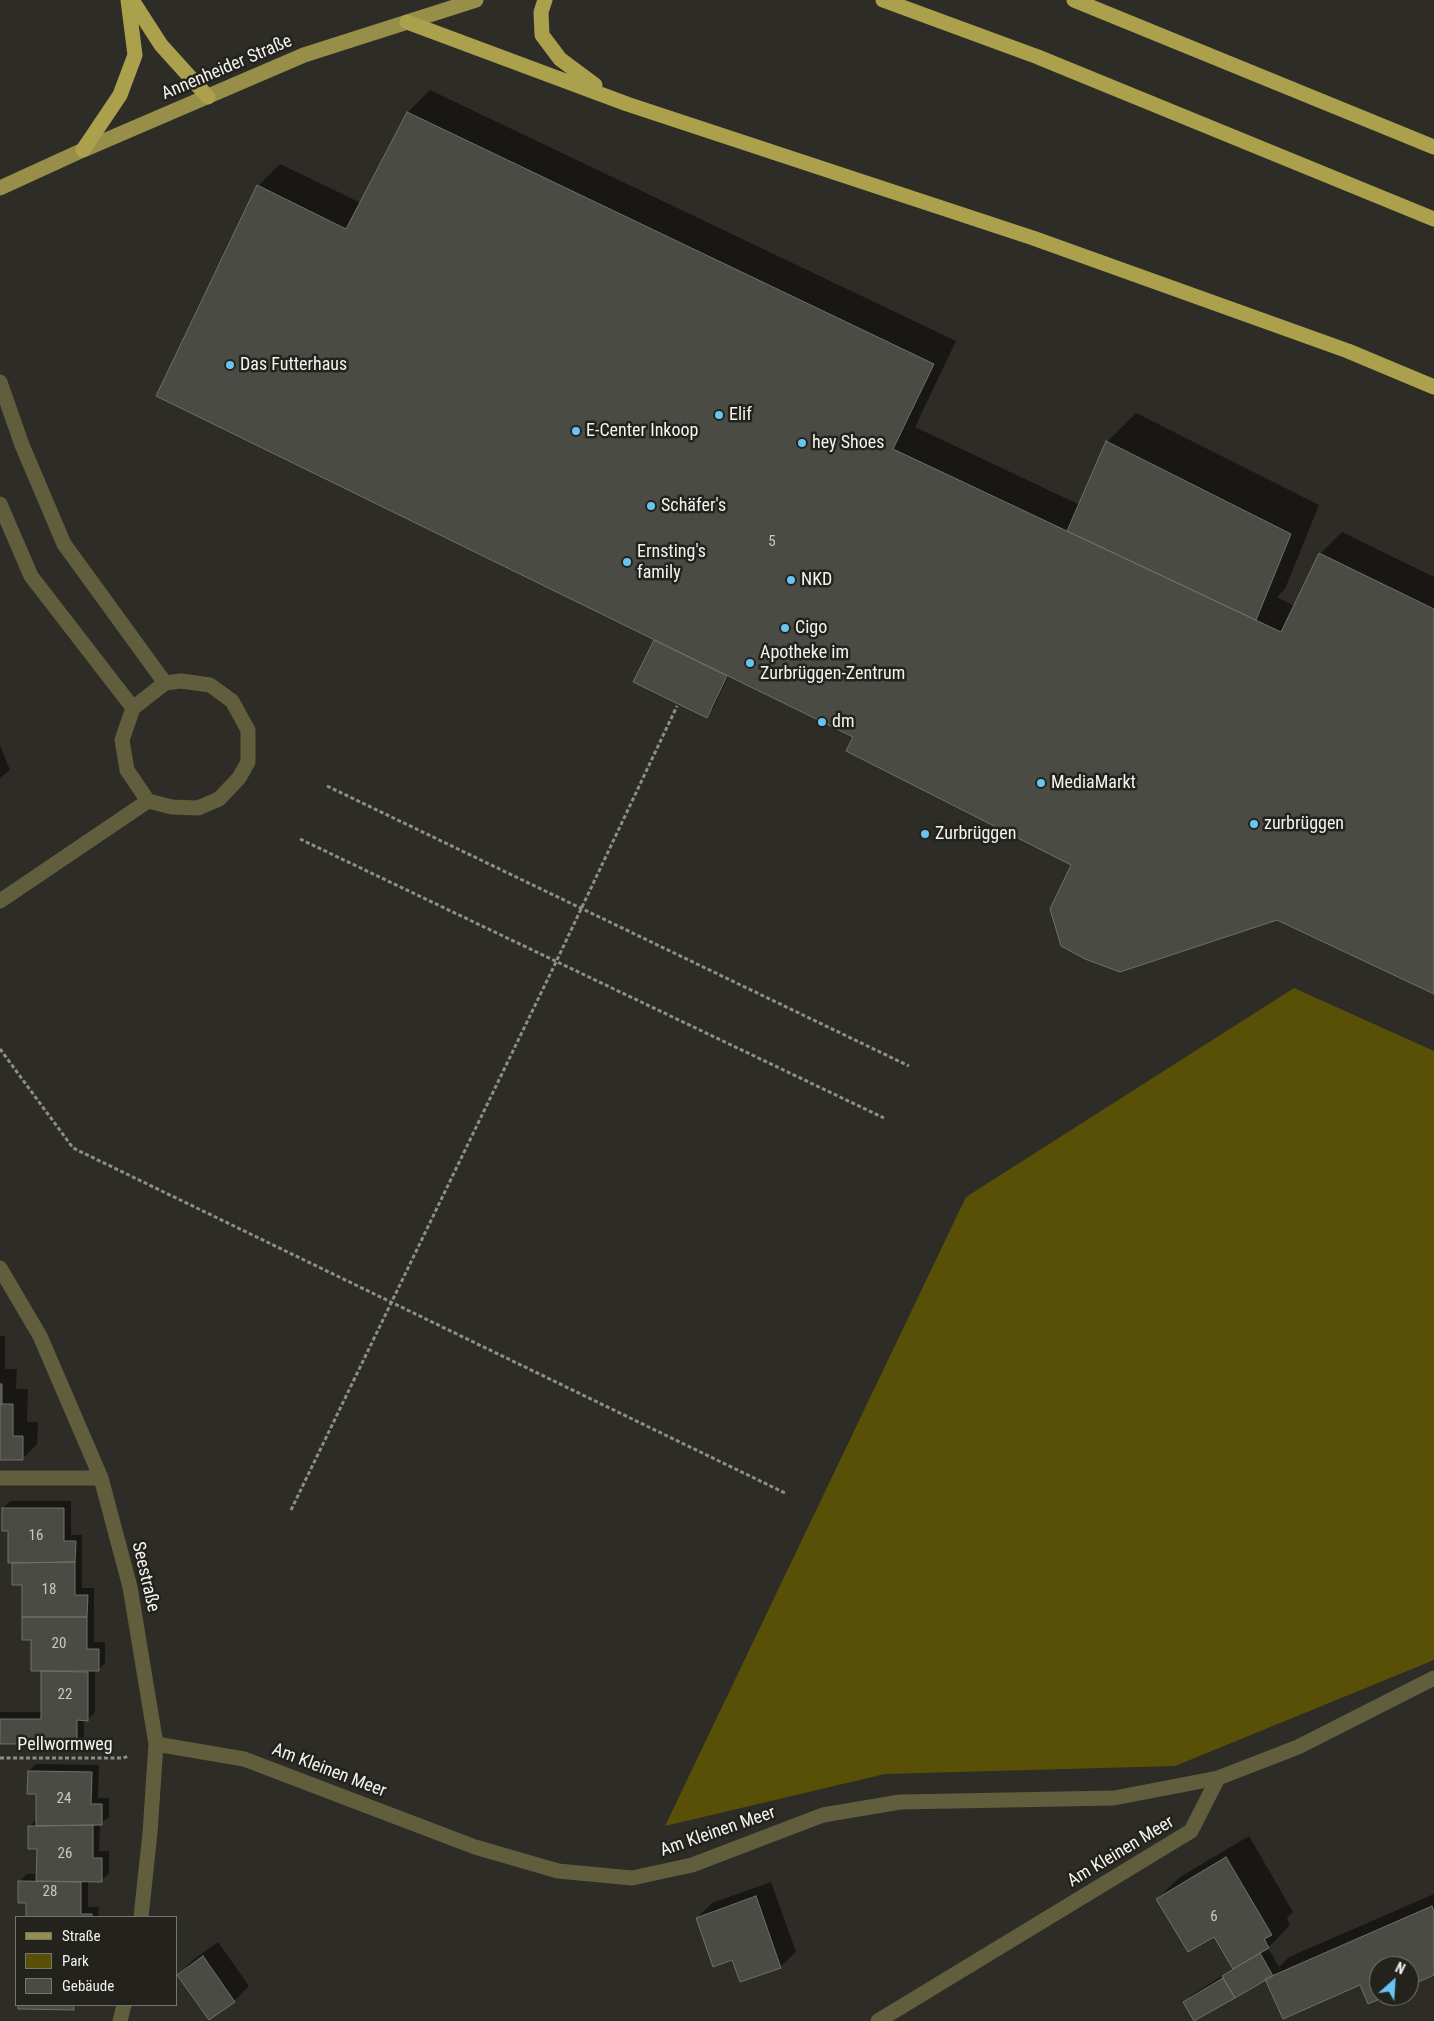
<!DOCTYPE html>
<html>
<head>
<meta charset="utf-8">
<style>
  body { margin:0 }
  #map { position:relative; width:1434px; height:2021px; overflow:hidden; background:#2d2c26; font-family:"Roboto Condensed",sans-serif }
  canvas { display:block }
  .legend { position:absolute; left:15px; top:1916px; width:162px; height:90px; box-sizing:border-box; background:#23221d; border:1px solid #767671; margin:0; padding:6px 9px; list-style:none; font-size:15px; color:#f3f3ef }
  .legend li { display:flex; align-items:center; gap:10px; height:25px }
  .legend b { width:25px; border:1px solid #767671 }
  .north { position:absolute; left:1369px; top:1956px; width:50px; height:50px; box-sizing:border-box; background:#23221d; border:1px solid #767671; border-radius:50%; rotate:26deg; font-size:14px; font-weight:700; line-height:20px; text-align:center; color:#f3f3ef }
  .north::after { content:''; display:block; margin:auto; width:18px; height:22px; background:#68c4f0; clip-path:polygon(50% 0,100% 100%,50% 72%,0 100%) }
</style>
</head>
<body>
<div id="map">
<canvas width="1434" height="2021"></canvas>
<ul class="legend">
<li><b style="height:6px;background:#968e49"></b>Straße</li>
<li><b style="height:14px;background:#585006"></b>Park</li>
<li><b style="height:14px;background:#4b4b45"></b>Gebäude</li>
</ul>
<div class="north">N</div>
</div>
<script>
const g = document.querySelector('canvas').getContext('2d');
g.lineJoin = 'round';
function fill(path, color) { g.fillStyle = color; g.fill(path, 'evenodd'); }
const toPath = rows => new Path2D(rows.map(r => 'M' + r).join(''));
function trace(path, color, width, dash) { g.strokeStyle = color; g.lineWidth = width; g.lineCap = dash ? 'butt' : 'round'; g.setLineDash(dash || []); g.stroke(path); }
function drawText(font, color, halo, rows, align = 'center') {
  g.font = font + ' "Roboto Condensed",sans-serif'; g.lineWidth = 5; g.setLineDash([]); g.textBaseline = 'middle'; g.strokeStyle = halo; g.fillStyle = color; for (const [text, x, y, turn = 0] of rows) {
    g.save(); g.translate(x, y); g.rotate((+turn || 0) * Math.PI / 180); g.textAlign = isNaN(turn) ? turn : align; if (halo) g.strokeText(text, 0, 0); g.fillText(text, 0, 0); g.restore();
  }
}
fill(toPath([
  [1294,988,1434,1051,1434,1660,1175,1766,885,1774,665,1826,966,1197]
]), '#585006');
fill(toPath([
  [430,90,956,341,915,427,1080,505,1107,442,1136,413,1319,505,1285,589,1277,597,1294,606,1320,554,1342,532,1434,577,1434,993,1277,919,1072,864,855,737,729,675,713,709,706,716,655,641,656,639,258,186,280,164,361,203,408,112],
  [0,745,10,770,0,778],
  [0,1336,5,1336,5,1369,17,1369,16,1389,28,1389,27,1422,38,1422,37,1444,22,1459,0,1458],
  [10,1501,71,1501,71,1535,82,1535,82,1588,94,1588,94,1642,105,1642,105,1663,98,1670,95,1670,95,1712,88,1719,84,1719,84,1736,77,1743,0,1743,0,1712,42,1712,42,1670,33,1639,24,1584,13,1584,10,1530,3,1508],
  [36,1764,99,1765,98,1798,109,1798,109,1817,100,1824,99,1851,109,1851,109,1873,101,1881,88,1880,88,1907,99,1907,98,1917,27,1917,27,1902,20,1881,27,1874,38,1874,38,1848,30,1826,37,1819,38,1793,29,1771],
  [1249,1836,1293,1912,1287,1918,1290,1925,1268,1948,1279,1967,1289,1957,1434,1894,1434,1974,1409,1985,1409,1966,1379,1966,1379,1996,1384,1996,1369,2003,1360,1984,1266,1978,1195,2020,1184,2002,1192,1995,1234,1968,1214,1936,1157,1899,1180,1877],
  [1262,1933,1267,1942,1264,1942],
  [771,1882,796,1952,781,1966,741,1981,733,1959,697,1918,712,1903],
  [218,1942,249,1986,234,2001,178,1975,193,1960],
  [20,2005,77,2005,73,2009,20,2008]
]), '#0007');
const building = toPath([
  [407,112,934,364,893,449,1281,632,1319,553,1434,609,1434,994,1277,920,1120,972,1085,959,1061,946,1050,909,1071,865,846,751,853,737,156,396,257,185,346,229,407,112],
  [1106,441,1291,534,1256,620,1067,531,1106,441],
  [654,640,727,676,707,718,633,682,654,640],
  [0,1384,2,1384,2,1404,0,1404,0,1384],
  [0,1404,13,1404,13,1436,23,1436,23,1460,0,1460,0,1404],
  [2,1508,64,1508,64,1541,76,1541,75,1562,8,1563,8,1531,2,1531,2,1508],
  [75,1562,75,1595,88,1595,87,1617,22,1617,22,1585,12,1585,12,1563,75,1562],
  [22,1617,87,1617,87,1649,99,1649,99,1671,31,1671,31,1640,22,1640,22,1617],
  [41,1671,88,1672,88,1721,77,1720,77,1744,0,1744,0,1719,41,1719,41,1671],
  [28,1771,92,1772,91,1804,102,1804,102,1825,36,1826,36,1794,27,1794,28,1771],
  [93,1825,93,1858,102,1858,102,1882,36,1881,37,1849,28,1849,28,1826,93,1825],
  [1226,1857,1272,1935,1264,1939,1269,1948,1233,1969,1214,1937,1188,1952,1156,1899,1226,1857],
  [18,1881,81,1882,81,1914,92,1914,92,1917,26,1917,26,1903,18,1903,18,1881],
  [756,1896,781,1968,740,1982,732,1960,713,1967,696,1918,756,1896],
  [1432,1906,1434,1912,1434,1975,1409,1986,1409,1966,1379,1966,1379,1996,1387,1996,1368,2004,1360,1985,1283,2019,1265,1979,1432,1906],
  [1260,1953,1273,1976,1235,1998,1222,1976,1260,1953],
  [203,1956,235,2002,209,2020,177,1975,203,1956],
  [1223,1978,1235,1998,1194,2021,1183,2002,1223,1978],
  [18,2005,74,2005,74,2010,18,2009,18,2005]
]);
fill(building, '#4b4b45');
trace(building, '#707069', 1);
trace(toPath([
  [327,786,909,1066],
  [300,839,884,1118],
  [0,1049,73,1148,785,1493],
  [291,1510,556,962,677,706],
  [0,1758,123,1758,129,1756]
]), '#8e8e89', 3, [4, 2.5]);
trace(toPath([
  [0,382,22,445,64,544,165,683],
  [0,504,31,576,133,708],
  [181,681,210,685,232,701,248,730,248,762,239,778,219,799,198,808,172,807,148,801,127,770,122,740,133,708,165,683,181,681],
  [0,901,148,801],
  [0,1268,40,1336,101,1478,130,1587,156,1744,150,1833,141,1917],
  [0,1478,101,1478],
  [156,1744,244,1759,475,1847,558,1871,632,1878,692,1865,823,1815,900,1802,1114,1798,1218,1778,1298,1747,1434,1678],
  [120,2021,124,2005],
  [878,2021,1191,1831,1218,1778]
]), '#615e3d', 15);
trace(toPath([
  [0,188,83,150,304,55,476,0]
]), '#968e49', 15);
trace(toPath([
  [132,0,161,45,208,97],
  [545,0,541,12,542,35,560,59,595,85],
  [883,0,1038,57,1434,219],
  [1074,0,1434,147],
  [407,22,627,104,1033,238,1348,351,1434,387],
  [83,150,120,95,135,55,128,0]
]), '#aba14c', 15);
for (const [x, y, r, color] of [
  [230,365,5,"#68c4f0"],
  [719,415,5,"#68c4f0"],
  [576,431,5,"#68c4f0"],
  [802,443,5,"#68c4f0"],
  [651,506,5,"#68c4f0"],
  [627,562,5,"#68c4f0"],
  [791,580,5,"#68c4f0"],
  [785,628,5,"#68c4f0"],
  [750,663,5,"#68c4f0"],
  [822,722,5,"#68c4f0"],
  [1041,783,5,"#68c4f0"],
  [1254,824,5,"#68c4f0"],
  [925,834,5,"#68c4f0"]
]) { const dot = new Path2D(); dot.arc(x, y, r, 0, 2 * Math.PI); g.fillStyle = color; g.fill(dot); trace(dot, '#23221d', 2); }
drawText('15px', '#c9c9c4', null, [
  ["5",772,542],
  ["16",36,1536],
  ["18",49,1590],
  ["20",59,1644],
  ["22",65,1695],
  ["24",64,1799],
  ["26",65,1854],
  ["28",50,1892],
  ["6",1214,1917]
]);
drawText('18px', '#f3f3ef', '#23221d', [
  ["Annenheider Straße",227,68,-23],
  ["Seestraße",145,1577,77],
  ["Pellwormweg",65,1745],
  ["Am Kleinen Meer",329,1771,21],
  ["Am Kleinen Meer",718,1832,-19],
  ["Am Kleinen Meer",1121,1852,-31]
]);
drawText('18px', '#f3f3ef', '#23221d', [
  ["Das Futterhaus",240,365],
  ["Elif",729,415],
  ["E-Center Inkoop",586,431],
  ["hey Shoes",812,443],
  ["Schäfer's",661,506],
  ["Ernsting's",637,552],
  ["family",637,573],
  ["NKD",801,580],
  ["Cigo",795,628],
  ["Apotheke im",760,653],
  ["Zurbrüggen-Zentrum",760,674],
  ["dm",832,722],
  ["MediaMarkt",1051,783],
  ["zurbrüggen",1264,824],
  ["Zurbrüggen",935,834]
], 'left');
</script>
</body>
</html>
